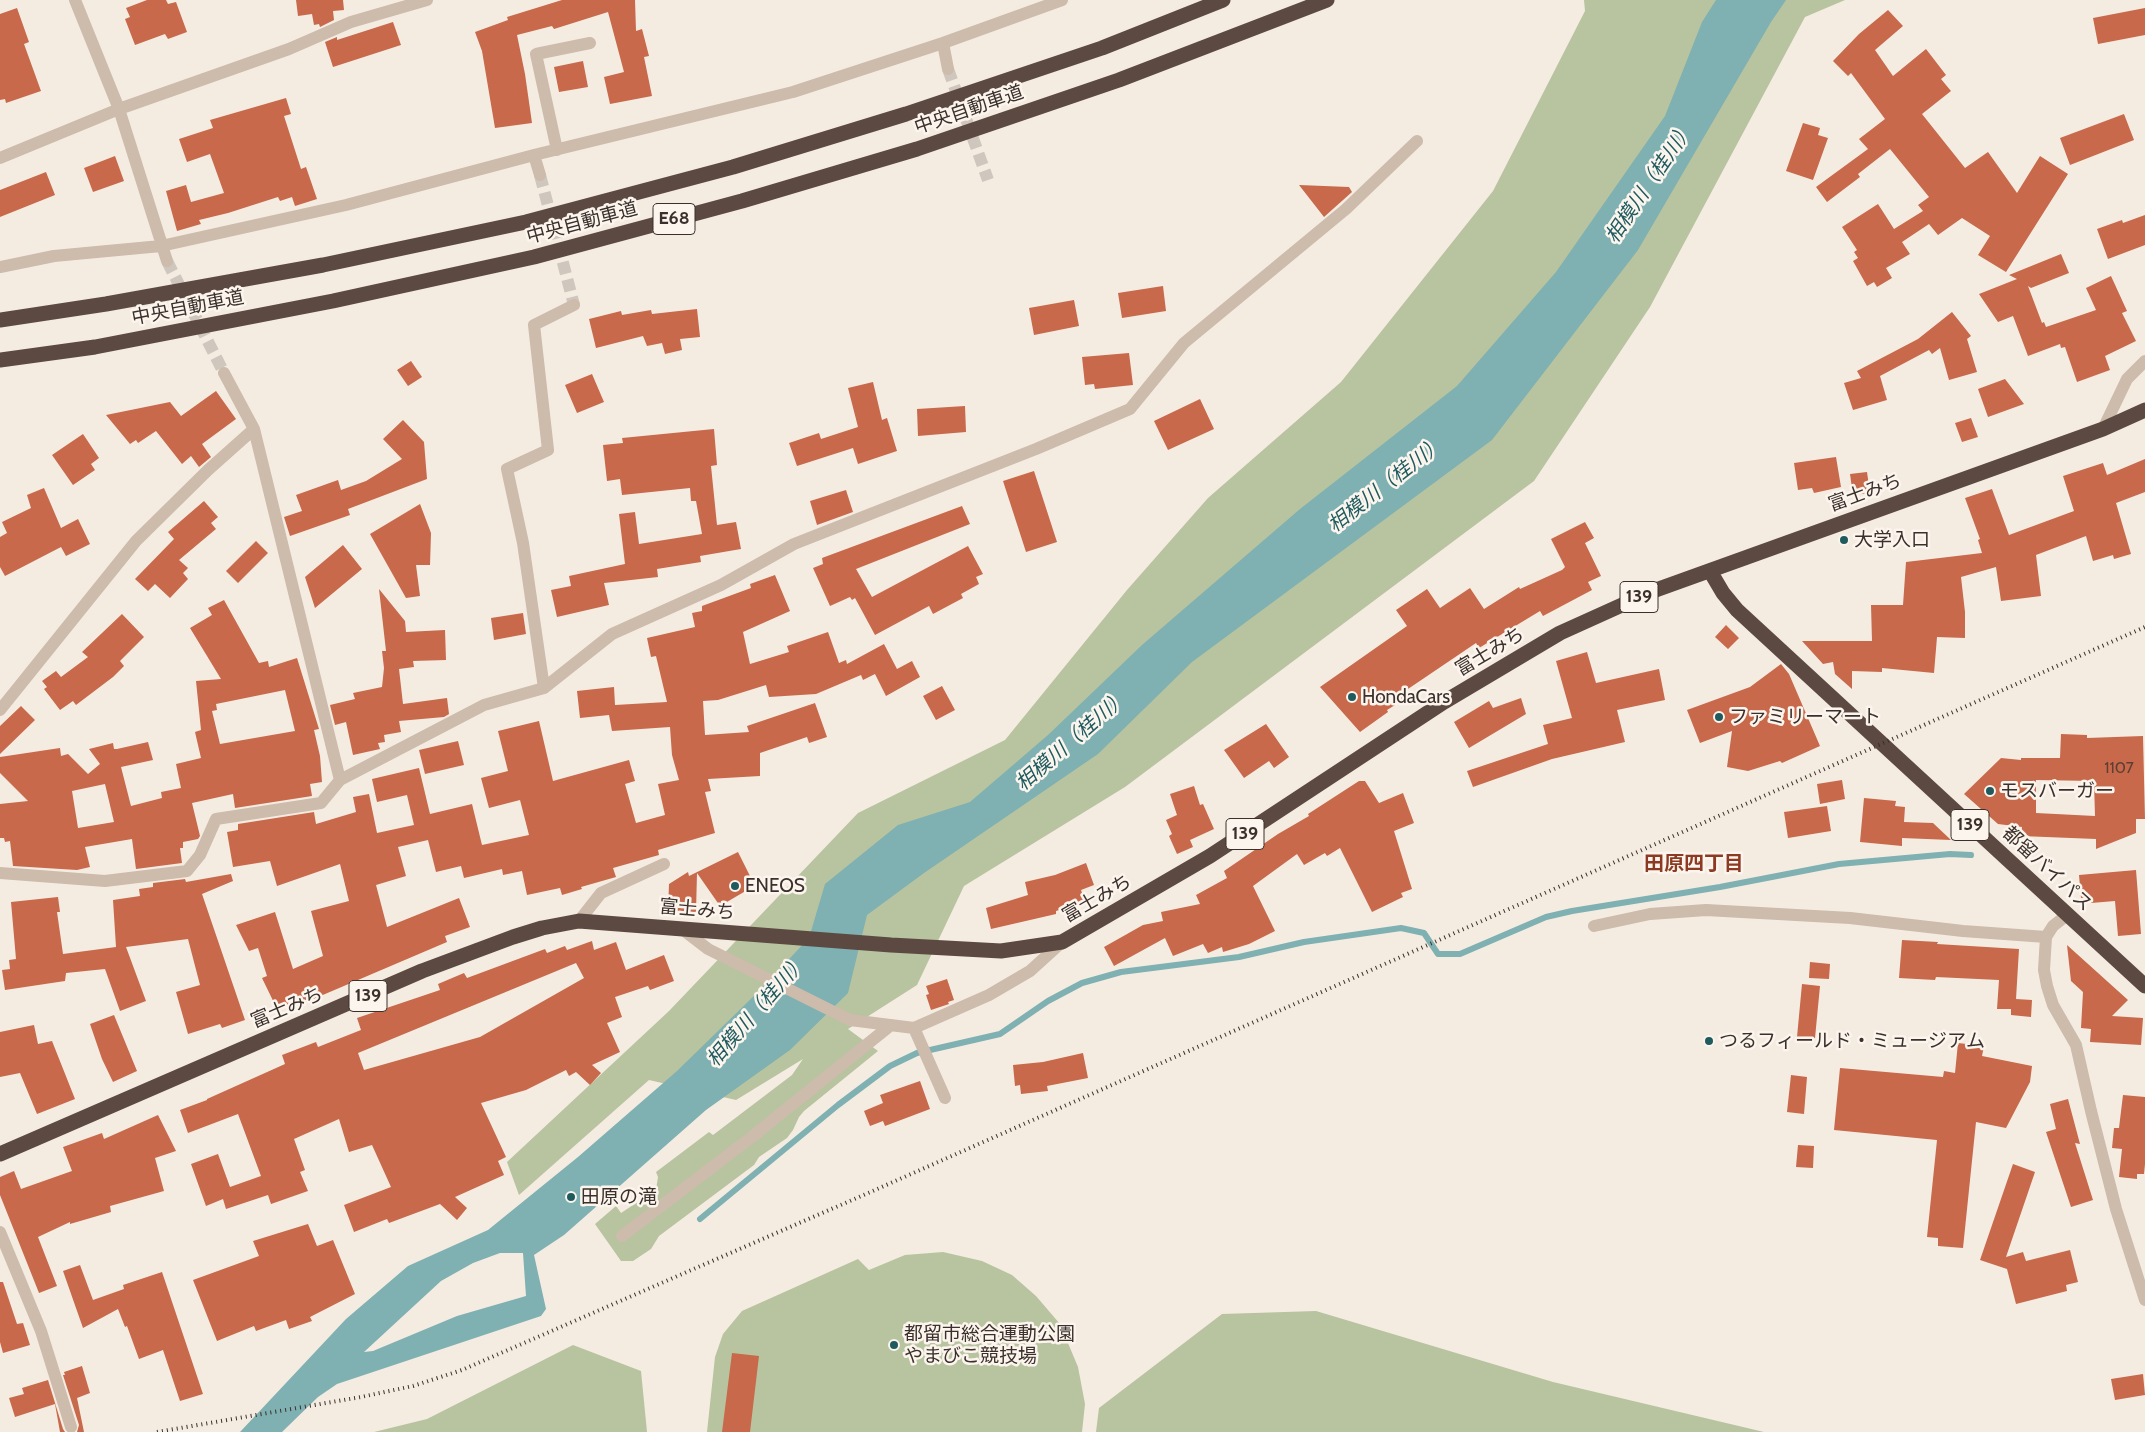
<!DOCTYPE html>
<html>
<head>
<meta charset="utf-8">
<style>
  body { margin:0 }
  canvas { display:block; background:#f4ebe1 }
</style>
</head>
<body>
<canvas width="2145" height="1432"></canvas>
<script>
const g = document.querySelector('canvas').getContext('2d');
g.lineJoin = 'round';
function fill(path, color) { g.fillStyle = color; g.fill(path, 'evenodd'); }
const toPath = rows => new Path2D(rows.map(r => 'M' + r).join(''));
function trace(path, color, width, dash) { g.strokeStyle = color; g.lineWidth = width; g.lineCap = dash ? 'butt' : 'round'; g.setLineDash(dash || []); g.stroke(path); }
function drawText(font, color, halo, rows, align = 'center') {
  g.font = font + ' Cabin,"Noto Sans JP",sans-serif'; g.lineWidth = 5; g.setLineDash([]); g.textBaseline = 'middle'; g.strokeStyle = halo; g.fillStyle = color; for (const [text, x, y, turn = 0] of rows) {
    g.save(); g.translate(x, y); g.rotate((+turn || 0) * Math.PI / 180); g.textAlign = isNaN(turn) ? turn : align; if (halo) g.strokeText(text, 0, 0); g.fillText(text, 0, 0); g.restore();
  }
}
fill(toPath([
  [1584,0,1845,0,1805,17,1650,307,1534,481,1125,787,964,886,917,985,848,1029,878,1051,804,1111,799,1117,793,1130,787,1138,759,1157,754,1165,659,1236,651,1249,633,1261,621,1261,595,1224,616,1206,621,1213,656,1190,658,1177,656,1172,709,1132,713,1135,792,1075,803,1059,736,1100,649,1080,519,1195,507,1162,669,1011,858,813,1005,740,1127,590,1208,498,1341,382,1493,191,1585,11],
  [943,1252,982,1261,1012,1275,1036,1296,1060,1324,1078,1367,1085,1404,1082,1432,707,1432,715,1357,723,1334,742,1311,858,1259,869,1270,905,1255],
  [1316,1311,1553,1382,1764,1432,1096,1432,1099,1408,1222,1314],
  [573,1345,641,1371,647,1432,374,1432,427,1419]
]), '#b8c4a0');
fill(toPath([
  [1716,0,1786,0,1771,22,1638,250,1492,440,1192,662,1098,754,924,873,867,915,848,993,790,1050,706,1110,564,1235,534,1255,546,1309,541,1316,337,1384,318,1397,282,1432,240,1432,346,1319,408,1266,488,1230,578,1157,677,1071,758,992,809,938,825,884,898,825,970,802,1048,735,1142,645,1300,509,1457,386,1556,272,1665,116,1702,22],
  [500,1253,523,1253,526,1296,457,1316,373,1351,364,1352,441,1281,473,1263]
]), '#7fb0b2');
trace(toPath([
  [700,1219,838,1105,890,1066,917,1053,1000,1034,1048,1001,1082,983,1121,972,1239,957,1304,942,1401,928,1424,933,1438,954,1460,954,1546,917,1572,911,1720,887,1839,864,1950,854,1971,855]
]), '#7fb0b2', 6);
fill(toPath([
  [147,0,166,0,168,4,176,2,187,32,168,39,165,34,135,45,125,19,130,17,126,8],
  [296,0,343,0,344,10,333,11,334,20,320,27,319,24,314,25,312,14,298,16],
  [562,0,635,0,636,31,642,29,649,56,644,57,652,96,610,104,604,77,624,72,608,12,554,29,552,26,517,35,525,74,532,123,495,128,482,51,475,32,508,20,507,17],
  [17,8,29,42,24,44,41,91,6,103,5,99,0,100,0,14],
  [2145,8,2145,35,2098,44,2093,18],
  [1888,10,1903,26,1875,50,1893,76,1926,49,1946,75,1941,79,1951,91,1922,114,1965,168,1988,152,2017,193,2040,156,2068,174,2006,272,1978,255,1990,236,1962,218,1938,235,1929,224,1902,242,1910,254,1886,268,1892,278,1877,287,1874,282,1867,286,1853,261,1858,258,1854,252,1857,250,1842,227,1878,204,1894,229,1923,211,1918,205,1929,197,1890,149,1858,174,1860,177,1827,202,1816,187,1868,149,1859,139,1885,119,1851,73,1848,76,1833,61,1859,34],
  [393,22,401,45,333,67,325,42,337,37,337,40],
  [583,61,588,87,559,92,554,67],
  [286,98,291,114,284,116,301,169,306,167,317,199,295,206,292,197,280,201,278,197,228,213,199,220,201,224,177,231,166,191,186,185,191,202,224,193,210,154,187,162,179,139,213,128,210,120],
  [2124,114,2134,140,2070,165,2060,138],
  [1803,123,1820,128,1818,135,1828,138,1813,180,1786,171],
  [115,156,124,181,93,192,84,168],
  [46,172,55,195,0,217,0,190],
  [1299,185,1349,187,1352,192,1324,217],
  [2145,215,2145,245,2108,259,2097,229,2122,220,2123,223],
  [2061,254,2069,273,2031,288,2028,286,2042,323,2044,322,2046,327,2096,310,2086,288,2111,276,2127,311,2122,313,2136,341,2105,356,2110,370,2077,382,2065,347,2061,348,2060,344,2028,356,2013,316,1998,322,1979,294,2017,279,2009,275],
  [1163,286,1166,311,1122,318,1118,293],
  [1074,300,1079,326,1034,335,1029,308],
  [697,309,700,337,680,339,682,350,665,354,662,343,647,346,643,336,596,348,589,319,621,311,622,315,651,310,652,314],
  [1952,312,1971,336,1967,339,1977,372,1949,380,1940,348,1932,354,1929,350,1880,376,1887,400,1853,410,1844,383,1861,378,1857,371,1918,339],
  [1129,353,1133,385,1095,389,1094,384,1085,385,1082,357],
  [411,361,422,377,408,386,397,370],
  [592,374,604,402,577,413,565,385],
  [2005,379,2024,404,1988,417,1978,389],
  [873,382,882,420,887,418,897,451,858,464,853,448,797,466,789,443,819,433,821,439,858,427,848,388],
  [216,391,236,419,202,444,211,457,199,467,191,456,182,464,156,431,138,443,136,440,130,444,106,415,170,402,181,416],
  [1200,399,1214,429,1168,450,1154,421],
  [965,406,966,432,918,436,917,409],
  [1971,418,1978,437,1962,442,1955,423],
  [403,420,424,442,427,479,348,509,350,515,290,536,284,517,302,511,296,495,338,480,341,490,366,481,402,459,383,439],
  [714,429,717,465,711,466,717,525,736,522,741,549,700,556,701,562,657,569,658,577,604,583,609,605,557,617,551,590,571,586,569,576,625,564,619,514,635,512,639,544,702,534,696,501,691,501,690,488,622,495,620,479,607,481,603,445,623,443,622,438],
  [83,434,99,458,91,464,95,470,73,485,52,455],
  [1836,457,1841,487,1814,493,1812,488,1798,490,1794,463],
  [2145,459,2145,492,2116,503,2131,554,2114,559,2113,555,2093,561,2086,536,2036,555,2041,596,2001,601,1996,567,1961,577,1965,612,1965,638,1937,637,1934,673,1882,668,1882,672,1852,671,1852,689,1835,674,1833,662,1823,664,1802,641,1872,641,1871,605,1903,605,1906,562,1982,553,1978,540,1980,539,1965,498,1992,489,2009,535,2074,511,2063,476,2103,463,2107,475],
  [1034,471,1057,542,1026,552,1003,481],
  [1867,472,1870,493,1853,495,1850,474],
  [44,488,61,528,78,519,90,544,66,556,61,547,5,576,0,567,0,537,7,533,2,522,31,508,27,495],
  [846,490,853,512,817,525,810,501],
  [204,501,218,517,211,523,216,529,179,560,188,568,183,573,188,579,170,598,155,584,148,591,135,579,174,539,168,532],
  [420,504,431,533,430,565,416,565,420,596,406,598,370,534],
  [962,506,970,524,856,569,872,597,968,546,983,574,976,577,979,584,961,594,963,598,933,614,929,606,875,635,855,598,852,600,850,597,830,606,813,568,823,564,822,558],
  [1585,522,1594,538,1585,543,1601,576,1588,582,1592,590,1543,616,1540,611,1479,648,1476,643,1405,691,1408,697,1387,710,1388,712,1360,732,1320,687,1407,626,1396,610,1427,589,1440,608,1470,588,1484,609,1519,587,1520,589,1562,570,1565,567,1551,539],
  [256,541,268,553,238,583,226,571],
  [343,545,362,569,315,608,305,577],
  [775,575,790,611,743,632,750,664,789,652,787,646,828,632,839,663,846,660,847,664,884,644,897,669,912,661,920,677,886,696,875,674,863,680,861,675,816,694,769,697,766,685,718,700,703,701,705,735,749,732,747,726,815,703,827,737,809,743,807,737,760,753,760,776,708,779,711,791,705,792,715,833,658,850,659,855,613,868,616,877,581,887,582,889,562,895,560,888,527,895,522,871,503,875,502,869,464,878,461,866,436,872,428,840,398,847,406,876,376,885,387,927,459,898,470,927,445,936,447,942,304,1003,302,999,278,1011,262,978,267,976,258,948,249,951,236,925,275,912,293,969,323,956,311,911,349,901,340,864,277,886,270,861,233,867,227,832,238,830,238,824,314,812,316,824,356,812,353,797,369,794,377,833,414,825,407,795,377,802,372,779,419,768,430,814,472,804,482,845,529,835,520,800,489,808,481,778,508,771,498,731,539,721,553,781,629,760,635,781,625,784,636,823,665,815,658,784,679,780,672,755,670,727,612,731,609,715,580,718,577,691,614,687,615,705,667,702,656,656,651,657,647,638,695,627,692,613,702,611,702,606,751,588,750,584],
  [379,589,405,621,406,632,445,630,446,660,413,661,414,667,399,669,403,704,447,698,449,714,444,717,399,721,401,732,384,735,385,742,378,743,380,749,353,755,346,722,335,725,330,705,355,699,353,693,382,687,384,668,382,651,386,651],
  [224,600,259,663,268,661,269,667,297,658,319,729,314,730,320,756,322,782,310,784,312,796,235,808,233,794,192,803,200,836,198,839,183,842,183,848,180,848,182,863,136,869,132,839,85,847,90,867,77,870,13,866,10,841,5,842,4,838,0,838,0,804,28,801,0,773,0,757,60,748,61,756,68,754,88,774,100,764,89,749,113,743,114,749,117,749,148,742,153,760,121,767,131,806,162,798,161,792,181,788,176,764,201,758,195,732,201,730,196,681,221,679,190,628,212,615,208,608],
  [285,690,295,731,220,744,212,711,217,710,216,704],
  [105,784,114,822,78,828,72,791],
  [523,613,526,634,494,640,491,618],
  [122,614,144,637,120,661,124,666,113,677,76,705,73,701,60,710,44,689,47,687,42,681,56,671,61,677,88,657,82,652],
  [1726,625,1739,638,1728,649,1715,637],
  [1587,652,1596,683,1659,669,1665,700,1617,710,1625,742,1552,759,1473,787,1467,771,1548,744,1543,725,1572,718,1556,661],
  [1781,664,1789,674,1820,746,1782,763,1780,761,1748,771,1727,767,1732,731,1700,743,1687,710,1750,687],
  [942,686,955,710,936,720,923,696],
  [1521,698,1526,714,1469,748,1454,722,1489,701,1493,708],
  [21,706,35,720,0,754,0,726],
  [1266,724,1289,757,1274,768,1269,761,1244,778,1224,750],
  [2061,734,2087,735,2087,738,2143,736,2145,819,2136,819,2136,833,2096,849,2096,839,2021,836,2022,827,1998,824,1964,794,2001,758,2021,760,2021,758,2060,758],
  [2036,780,2094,781,2095,816,2036,813],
  [458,741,464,765,425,774,419,750],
  [1842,780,1845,799,1820,804,1817,784],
  [1359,781,1365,781,1379,803,1403,793,1414,823,1394,831,1412,889,1401,893,1403,897,1372,912,1340,848,1327,856,1325,853,1304,865,1297,854,1253,886,1275,931,1249,944,1223,952,1222,947,1208,953,1203,944,1173,956,1165,938,1114,966,1104,947,1143,925,1163,921,1161,912,1200,904,1196,895,1227,878,1224,871,1278,834,1309,816,1308,814],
  [1194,786,1200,805,1203,804,1214,829,1190,840,1193,847,1177,854,1169,836,1172,834,1166,820,1177,815,1170,794],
  [1864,798,1896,801,1895,806,1905,807,1904,822,1933,823,1951,840,1902,838,1902,846,1860,842],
  [1827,806,1831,831,1788,838,1784,812],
  [738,852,753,882,747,885,749,889,720,906,697,873,696,912,668,910,669,884,688,872,689,876],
  [1086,863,1094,885,1081,890,1085,902,1056,911,1056,914,991,929,986,908,1028,895,1025,882,1055,875],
  [2136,870,2141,934,2118,936,2115,901,2091,903,2091,897,2081,898,2079,875],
  [231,874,233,881,202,894,245,1020,222,1028,220,1024,188,1034,176,992,200,985,188,939,126,947,146,1001,120,1011,105,969,66,973,65,981,5,990,2,970,10,969,9,960,16,959,11,902,58,897,60,912,57,912,63,954,116,947,113,900,140,896,139,889,153,887,153,883,185,879,186,882],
  [1902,940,1938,942,1937,944,2019,949,2016,999,2032,1000,2031,1017,2011,1015,2011,1009,1997,1009,1999,980,1936,977,1935,980,1899,978],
  [592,941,594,950,616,942,626,970,664,955,674,981,650,990,648,986,615,997,622,1017,607,1023,620,1052,592,1065,601,1073,590,1085,576,1072,569,1076,566,1070,526,1090,481,1103,506,1157,498,1161,504,1175,455,1197,467,1208,457,1220,440,1204,389,1223,387,1219,354,1232,344,1205,391,1187,372,1145,349,1152,339,1119,294,1139,305,1170,300,1172,308,1191,271,1204,268,1195,226,1209,223,1199,206,1206,191,1164,218,1154,230,1187,261,1176,238,1114,188,1133,180,1110,207,1100,207,1099,285,1064,282,1055,316,1042,318,1047,361,1030,357,1018,440,990,438,984,464,973,467,978,545,949,547,953,565,946,567,950],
  [576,963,584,978,480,1037,364,1070,358,1053],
  [2067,945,2128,1000,2112,1016,2143,1018,2141,1045,2090,1042,2091,1029,2081,1028,2083,992,2071,981],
  [1810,962,1830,964,1829,979,1809,978],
  [947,979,954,1000,948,1002,949,1004,931,1010,926,995,929,994,926,986],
  [1802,984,1820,986,1815,1038,1797,1037],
  [114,1015,137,1071,113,1082,102,1059,90,1024],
  [34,1025,38,1044,52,1041,75,1099,37,1114,20,1073,0,1077,0,1032],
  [1958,1043,1984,1046,1982,1056,2032,1066,2030,1082,2006,1128,1976,1122,1963,1248,1938,1246,1938,1238,1927,1237,1937,1140,1834,1130,1840,1068,1943,1077,1944,1071,1955,1073],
  [1083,1053,1088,1078,1047,1086,1048,1091,1021,1094,1020,1085,1015,1086,1013,1065,1043,1062],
  [1791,1075,1807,1077,1804,1114,1787,1112],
  [920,1081,930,1109,885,1126,883,1121,870,1126,864,1111,883,1103,880,1095],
  [2123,1095,2145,1097,2145,1164,2144,1174,2137,1174,2137,1179,2119,1177,2122,1149,2112,1148,2114,1128,2119,1128],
  [2068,1099,2080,1144,2075,1143,2093,1200,2071,1207,2046,1132,2056,1129,2050,1104],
  [158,1115,176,1151,155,1158,164,1191,110,1206,111,1212,70,1224,70,1222,38,1237,57,1286,39,1293,0,1195,0,1177,14,1171,21,1189,72,1171,63,1147,102,1133,104,1139],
  [1798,1145,1814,1146,1813,1168,1796,1167],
  [2013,1164,2035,1172,2006,1257,2023,1252,2026,1261,2070,1250,2078,1282,2066,1285,2067,1291,2016,1304,2007,1269,1980,1260],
  [308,1224,317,1246,333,1240,355,1294,310,1317,312,1321,289,1329,286,1320,256,1331,254,1326,217,1341,193,1280,259,1256,253,1241],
  [80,1265,93,1300,124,1289,123,1285,162,1272,203,1394,180,1401,163,1350,139,1359,127,1326,125,1327,118,1309,83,1328,63,1271],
  [0,1282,3,1282,17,1324,23,1323,30,1345,3,1353,0,1342],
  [732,1353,759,1356,750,1432,722,1432],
  [82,1366,90,1393,77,1398,84,1432,77,1432,79,1425,63,1375,65,1375,64,1372],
  [2143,1374,2145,1395,2115,1400,2111,1379],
  [48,1380,63,1429,65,1432,60,1432,55,1404,15,1417,9,1398,24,1394,22,1388]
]), '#c8694b');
trace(toPath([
  [948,69,988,180],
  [540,175,574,305],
  [167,261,224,373]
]), '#cfc6bd', 12, [12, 6]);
trace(toPath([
  [75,0,119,109,167,261],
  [943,43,948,69],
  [557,150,536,54,590,43],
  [534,155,540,175],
  [0,158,119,109,289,49,351,22,427,0],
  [0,267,54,256,161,246,346,205,534,155,793,92,943,43,1062,0],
  [224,373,254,429,340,780],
  [2103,429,2127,379,2145,361],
  [544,688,523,543,507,469,548,450,534,325,574,305],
  [0,710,136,541,208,470,254,429],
  [0,873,105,881,187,871,200,855,216,819,321,803,340,780,484,705,544,688,612,634,721,585,794,544,1036,449,1130,409,1184,343,1346,209,1417,141],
  [2067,915,2053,926,2046,937,2044,970,2047,986,2053,1005,2076,1045,2091,1111,2116,1209,2145,1300],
  [579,921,601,893,664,864],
  [1594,926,1650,914,1706,910,1850,918,1963,931,2046,937],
  [682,929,708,949,850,1020,914,1028,989,995,1030,971,1062,942],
  [914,1028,945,1098],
  [0,1232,41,1331,71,1427],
  [622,1236,753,1136,891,1025]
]), '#cdbbac', 12);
trace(toPath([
  [0,320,106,304,323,265,526,222,733,167,906,114,1102,48,1223,0],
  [0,360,95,347,333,301,534,257,742,201,917,149,1119,80,1327,0],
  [1710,571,1723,593,1737,610,2145,986],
  [0,1154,422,971,513,937,542,928,579,921,891,945,1001,951,1062,942,1210,856,1444,702,1560,633,1653,591,2103,429,2145,410]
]), '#5c4a42', 15);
trace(toPath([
  [157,1432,361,1397,413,1386,462,1370,875,1190,2145,627]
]), '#3b302b', 4, [1, 4]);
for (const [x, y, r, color] of [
  [1844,540,5,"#1f5a5e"],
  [1352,697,5,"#1f5a5e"],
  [1719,717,5,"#1f5a5e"],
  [1990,791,5,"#1f5a5e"],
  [735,886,5,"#1f5a5e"],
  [1709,1041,5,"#1f5a5e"],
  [571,1197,5,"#1f5a5e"],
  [894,1345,5,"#1f5a5e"]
]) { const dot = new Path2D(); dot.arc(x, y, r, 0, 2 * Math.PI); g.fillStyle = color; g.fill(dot); trace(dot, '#fbf5ee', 2); }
drawText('16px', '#5e3e33', null, [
  ["1107",2119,768]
]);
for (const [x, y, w] of [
  [674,219,42],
  [1639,597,38],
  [1970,825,38],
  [1245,834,38],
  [368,996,38]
]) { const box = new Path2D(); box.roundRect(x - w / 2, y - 15.5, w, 31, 4); g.fillStyle = '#fbf5ee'; g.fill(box); trace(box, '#3b302b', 1); }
drawText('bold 18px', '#3b302b', null, [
  ["E68",674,219],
  ["139",1639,597],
  ["139",1970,825],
  ["139",1245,834],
  ["139",368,996]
]);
drawText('19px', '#3b302b', '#fbf5ee', [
  ["中央自動車道",969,110,-19],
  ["中央自動車道",582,223,-15],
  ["中央自動車道",188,308,-11],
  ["富士みち",1865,493,-20],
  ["富士みち",1490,652,-31],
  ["都留バイパス",2047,869,43],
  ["富士みち",1097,899,-30],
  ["富士みち",697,910,5],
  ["富士みち",287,1008,-23]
]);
drawText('19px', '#3b302b', '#fbf5ee', [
  ["大学入口",1854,540],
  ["HondaCars",1362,697],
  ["ファミリーマート",1729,717],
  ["モスバーガー",2000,791],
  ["ENEOS",745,886],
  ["つるフィールド・ミュージアム",1719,1041],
  ["田原の滝",581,1197],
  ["都留市総合運動公園",904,1334],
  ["やまびこ競技場",904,1356]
], 'left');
drawText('italic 20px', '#1f5a5e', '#fbf5ee', [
  ["相模川（桂川）",1650,183,-56],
  ["相模川（桂川）",1386,485,-38],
  ["相模川（桂川）",1072,741,-41],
  ["相模川（桂川）",757,1011,-49]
]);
drawText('bold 20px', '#8c3b22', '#fbf5ee', [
  ["田原四丁目",1694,864]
]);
</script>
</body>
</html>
